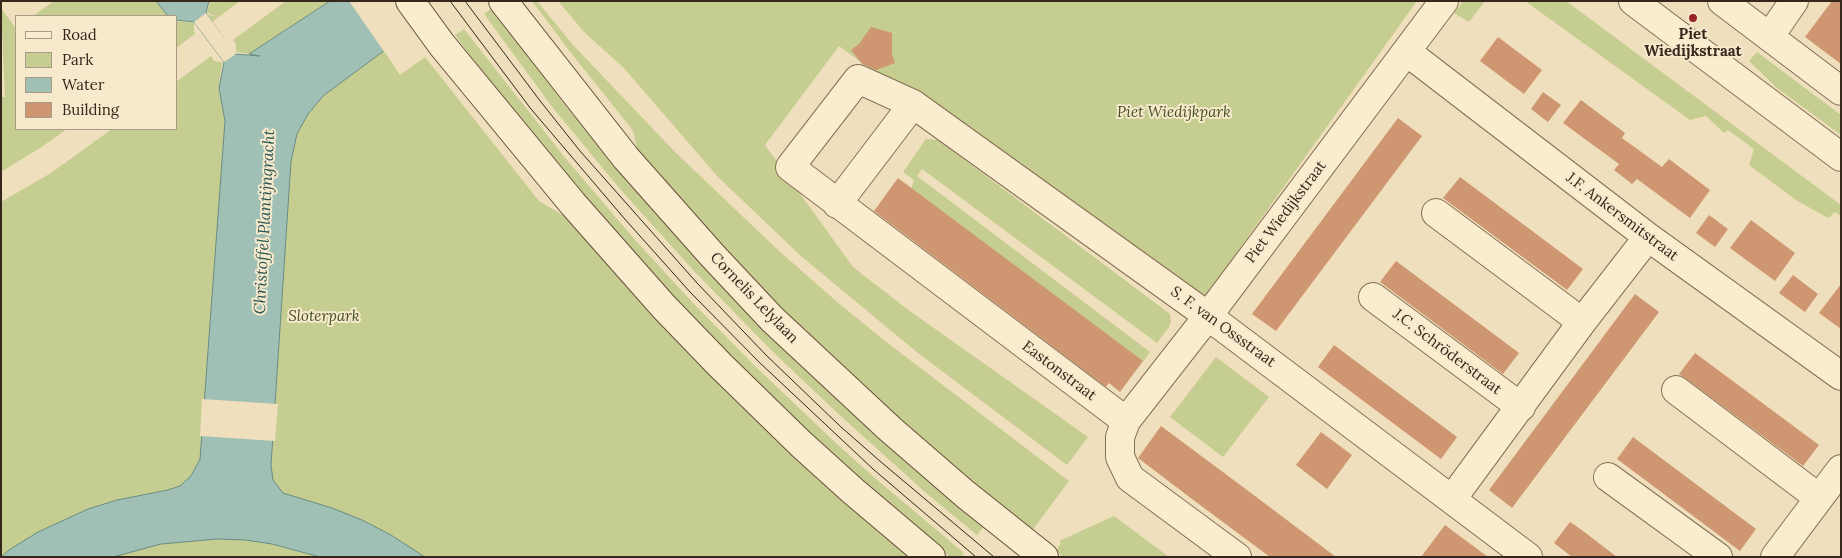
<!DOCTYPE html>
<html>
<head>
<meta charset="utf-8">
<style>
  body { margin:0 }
  #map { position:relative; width:1842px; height:558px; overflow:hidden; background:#efdfbc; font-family:Lora,serif }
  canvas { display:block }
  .frame { position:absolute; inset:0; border:2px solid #35271b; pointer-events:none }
  .legend { position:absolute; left:15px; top:15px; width:162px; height:115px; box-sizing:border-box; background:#f6e9cc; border:1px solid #a99b85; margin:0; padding:6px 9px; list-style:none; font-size:15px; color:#35271b }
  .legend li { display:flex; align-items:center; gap:10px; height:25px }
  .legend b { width:25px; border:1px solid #a99b85 }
</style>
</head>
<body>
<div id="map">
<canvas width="1842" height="558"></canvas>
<div class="frame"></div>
<ul class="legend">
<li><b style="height:6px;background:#faedcf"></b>Road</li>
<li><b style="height:14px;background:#c6cd90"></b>Park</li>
<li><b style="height:14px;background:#a0c0b6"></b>Water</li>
<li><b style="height:14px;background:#ce9771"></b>Building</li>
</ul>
</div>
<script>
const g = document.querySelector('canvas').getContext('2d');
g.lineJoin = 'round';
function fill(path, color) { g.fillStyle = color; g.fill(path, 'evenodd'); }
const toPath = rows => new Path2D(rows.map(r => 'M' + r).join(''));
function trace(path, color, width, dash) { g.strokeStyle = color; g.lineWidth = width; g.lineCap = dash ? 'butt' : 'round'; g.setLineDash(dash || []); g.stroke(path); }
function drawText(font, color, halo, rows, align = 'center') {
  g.font = font + ' Lora,serif'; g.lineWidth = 4; g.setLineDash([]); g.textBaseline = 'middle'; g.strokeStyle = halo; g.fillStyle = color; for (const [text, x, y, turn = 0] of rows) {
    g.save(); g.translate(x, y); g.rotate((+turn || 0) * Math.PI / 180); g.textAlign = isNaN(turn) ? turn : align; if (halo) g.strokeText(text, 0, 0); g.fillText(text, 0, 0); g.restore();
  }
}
fill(toPath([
  [54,1,156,1,168,16,33,16],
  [210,1,240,1,212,22,207,15,216,16,207,13],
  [286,1,330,1,249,54,236,52,236,44,233,40],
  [532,1,537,1,573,45,675,152,778,250,836,301,885,341,1069,481,1031,532,951,466,777,305,722,248,637,150,634,134,631,128,571,53],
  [558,1,1417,1,1197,308,839,46,765,145,853,267,907,309,1088,437,1067,465,918,353,802,257,718,177,623,67,585,33],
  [1463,1,1485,1,1469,22,1454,13],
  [1525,1,1566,1,1841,205,1841,216,1835,212,1828,218,1796,200,1749,165,1754,149,1728,130,1724,133,1706,116,1690,120],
  [346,7,384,51,400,75,425,57,539,201,569,219,651,312,721,385,836,494,909,557,1,557,1,202,51,173,112,129,176,129,176,82,211,56,214,61,222,62,219,86],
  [1,8,16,29,16,129,67,129,40,148,1,172,1,97,5,97],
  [492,8,561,100,612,162,692,254,757,322,836,399,897,454,984,526,977,535,926,493,832,408,771,350,694,271,620,189,553,108,484,14],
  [176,21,194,23,194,32,195,34,176,48],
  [464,29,566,159,636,241,693,303,756,367,839,446,876,479,964,553,961,557,950,557,828,451,738,366,627,248,503,99,471,57,455,35],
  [1757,52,1841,115,1841,135,1777,88,1749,61],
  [926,139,938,140,1170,314,1171,322,1169,327,1157,343,922,169,917,176,1150,352,1143,362,911,189,914,180,903,172],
  [1216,357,1269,397,1223,457,1170,417],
  [1114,516,1169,557,1063,557,1056,551,1061,543,1059,541]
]), '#c6cd90');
const water = toPath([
  [156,1,209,1,206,13,235,54,260,56,249,54,330,1,451,1,323,96,308,114,297,134,291,161,271,465,273,480,283,493,332,508,362,520,391,535,425,557,320,557,272,544,245,540,217,539,161,544,113,557,1,557,9,550,38,532,88,509,117,500,168,490,180,486,191,476,200,459,225,121,219,88,224,62,194,22,176,20,176,16,168,16,156,1]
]);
fill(water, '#a0c0b6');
trace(water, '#688d83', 1);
fill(toPath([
  [349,1,454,1,385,53],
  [206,13,236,54,224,62,194,22],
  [202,399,278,404,275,441,200,436]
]), '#efdfbc');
fill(toPath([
  [1832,1,1841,1,1841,64,1805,37],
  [871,27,892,33,892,54,895,63,876,70,862,64,851,50,859,44],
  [1498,37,1542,70,1524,94,1480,61],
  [1543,92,1561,105,1548,122,1531,109],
  [1581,100,1625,133,1622,138,1662,167,1669,159,1710,190,1690,218,1637,179,1632,184,1614,170,1619,164,1563,123],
  [1398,118,1422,136,1276,331,1252,314],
  [1460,177,1583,269,1567,290,1443,198],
  [898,178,1143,361,1120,392,1109,383,1106,387,874,211],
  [1709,215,1728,229,1715,247,1696,233],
  [1751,220,1795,253,1775,281,1730,248],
  [1396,261,1519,353,1503,374,1380,282],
  [1793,275,1818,294,1805,312,1779,293],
  [1841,284,1841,329,1819,313],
  [1635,294,1659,312,1512,508,1489,490],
  [1334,345,1457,437,1441,459,1318,367],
  [1695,353,1819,445,1803,466,1685,378,1679,374],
  [1161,426,1243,487,1336,557,1270,557,1192,499,1138,458],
  [1321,432,1352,455,1327,489,1296,465],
  [1633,437,1756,529,1740,551,1617,459],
  [1570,522,1579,528,1617,557,1572,557,1554,543],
  [1445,525,1461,537,1488,557,1421,557]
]), '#ce9771');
const minor = toPath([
  [1722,1,1841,91],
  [1770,36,1794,1],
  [1407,52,1648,237,1841,376],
  [837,204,913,104],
  [1436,213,1582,322],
  [1373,297,1521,407],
  [1676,390,1819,498],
  [1126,421,1208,316,1444,1],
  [1608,477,1718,557],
  [1452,499,1582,322,1648,237],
  [1237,557,1130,478,1120,457,1120,437,1126,421,790,167,858,79,913,104,1208,316,1528,557],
  [1775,557,1841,469]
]);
const tertiary = toPath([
  [1633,1,1841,157]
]);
const secondary = toPath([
  [410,1,442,45,573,204,664,307,720,365,801,444,853,491,931,557],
  [503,1,626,158,712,255,772,319,890,429,965,494,1044,557]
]);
trace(minor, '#876f55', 30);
trace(tertiary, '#876f55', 30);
trace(secondary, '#685039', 30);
trace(minor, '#faedcf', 28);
trace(tertiary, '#faedcf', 28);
trace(secondary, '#faedcf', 28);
trace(toPath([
  [450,1,531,109,623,217,690,292,759,362,873,469,976,557],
  [465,1,541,102,580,151,697,283,766,355,841,427,881,462,994,557]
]), '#35271b', 1);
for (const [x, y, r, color] of [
  [1693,18,5,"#972426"]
]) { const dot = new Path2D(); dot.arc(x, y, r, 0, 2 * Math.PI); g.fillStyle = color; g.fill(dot); trace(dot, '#f6e9cc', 2); }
drawText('bold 15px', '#35271b', '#f6e9cc', [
  ["Piet",1693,35],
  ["Wiedijkstraat",1693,52]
]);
drawText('italic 15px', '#465221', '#f6e9cc', [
  ["Piet Wiedijkpark",1174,113],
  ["Sloterpark",324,317]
]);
drawText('15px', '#35271b', '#f6e9cc', [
  ["Piet Wiedijkstraat",1286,212,-53],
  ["J.F. Ankersmitstraat",1622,217,37],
  ["Cornelis Lelylaan",754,298,46],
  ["S. F. van Ossstraat",1223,327,36],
  ["J.C. Schröderstraat",1447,352,37],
  ["Eastonstraat",1059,371,37]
]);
drawText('italic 16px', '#295652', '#f6e9cc', [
  ["Christoffel Plantijngracht",265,222,-87]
]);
</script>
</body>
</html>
